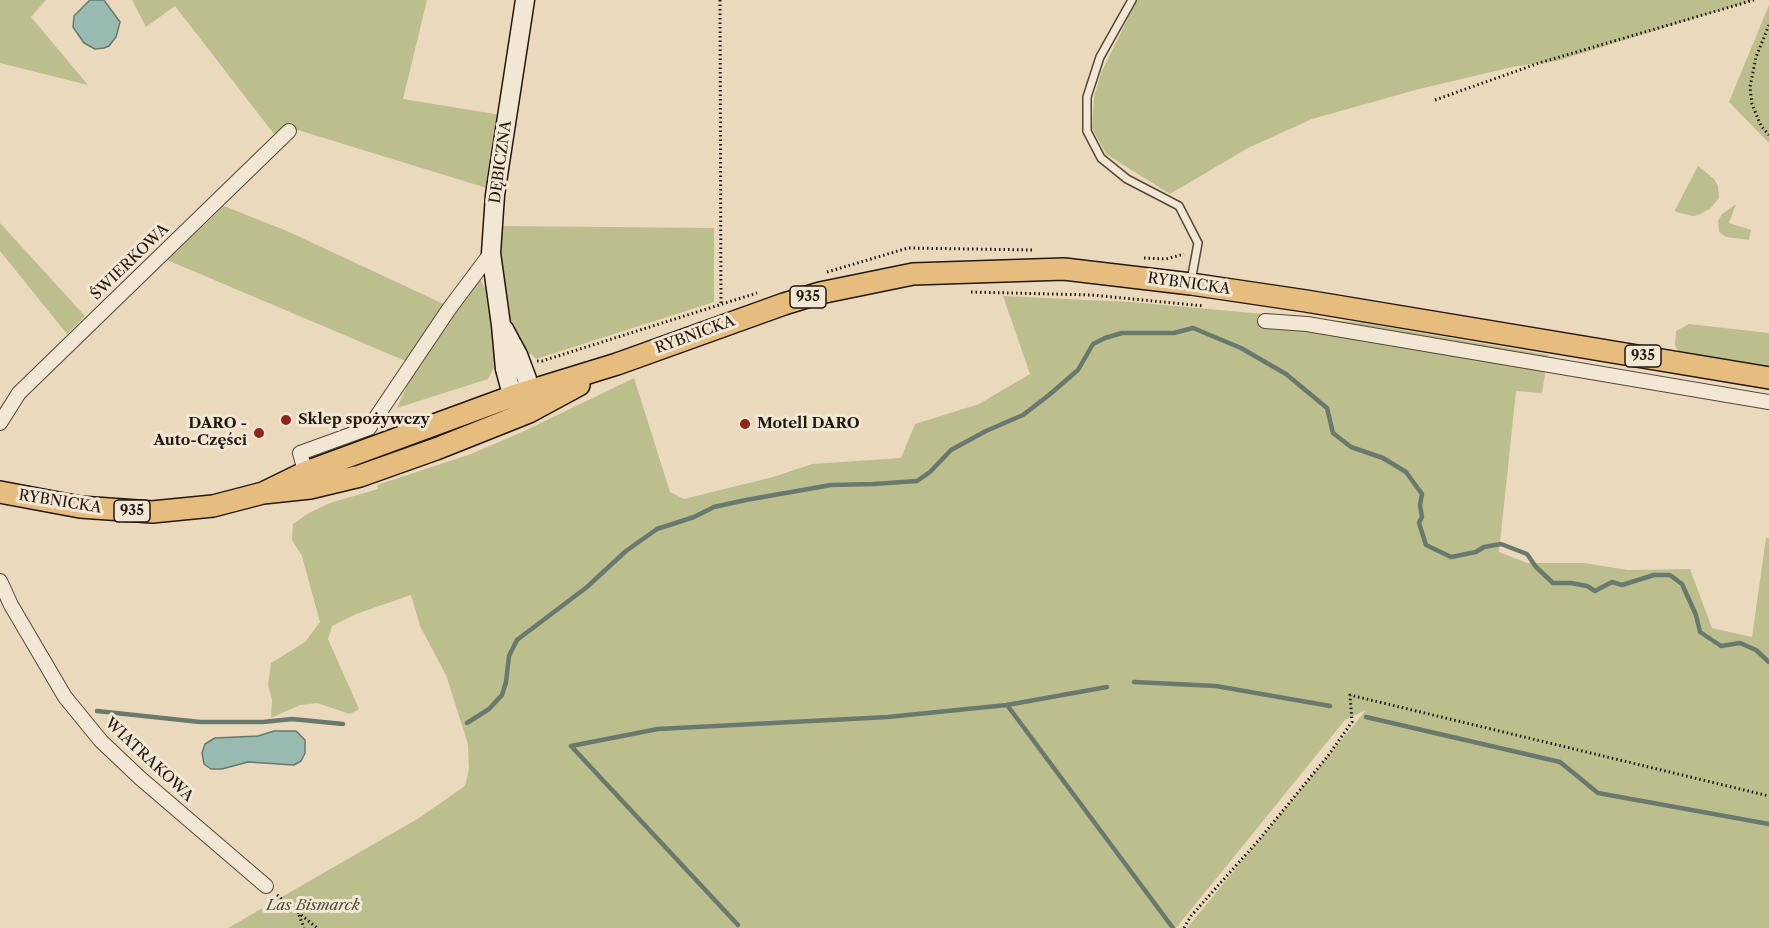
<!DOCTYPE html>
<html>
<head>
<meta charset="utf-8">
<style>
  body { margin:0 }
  canvas { display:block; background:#ebd9be }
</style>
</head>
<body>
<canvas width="1769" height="928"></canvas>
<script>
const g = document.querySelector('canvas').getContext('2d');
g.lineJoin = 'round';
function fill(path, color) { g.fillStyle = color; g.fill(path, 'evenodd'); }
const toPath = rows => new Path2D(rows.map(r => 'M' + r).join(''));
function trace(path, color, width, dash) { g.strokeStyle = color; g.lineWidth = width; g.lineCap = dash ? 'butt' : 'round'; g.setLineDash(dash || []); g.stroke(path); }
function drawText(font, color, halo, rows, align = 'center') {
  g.font = font + ' "Libre Caslon Text",serif'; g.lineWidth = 6; g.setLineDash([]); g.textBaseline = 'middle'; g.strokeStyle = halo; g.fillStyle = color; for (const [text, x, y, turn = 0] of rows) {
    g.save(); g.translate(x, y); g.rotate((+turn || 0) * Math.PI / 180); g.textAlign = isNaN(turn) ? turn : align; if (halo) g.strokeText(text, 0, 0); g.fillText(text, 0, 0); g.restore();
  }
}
fill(toPath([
  [0,0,46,0,31,17,88,85,0,63],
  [132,0,427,0,403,99,501,115,490,189,288,127,274,134,175,6,146,27],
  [1137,0,1754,0,1557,61,1517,66,1419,89,1312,119,1248,148,1170,194,1106,154,1092,128,1094,97,1101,73],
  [1769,5,1769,143,1729,102],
  [1698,166,1714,179,1718,186,1719,198,1710,209,1698,215,1693,216,1676,212,1675,210],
  [1736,204,1729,223,1751,230,1749,240,1726,237,1719,232,1718,221,1722,214],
  [224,206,287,231,448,306,408,362,167,260],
  [0,223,85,316,67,334,0,251],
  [502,226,714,228,714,302,536,359,532,354,525,355,507,313,500,255],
  [480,279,491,298,499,366,493,369,488,379,397,408,415,368],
  [1003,296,1131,302,1363,323,1548,355,1542,393,1516,391,1499,552,1527,563,1584,563,1628,570,1690,569,1712,628,1752,637,1766,538,1769,538,1769,928,1187,928,1366,710,1345,720,1176,928,228,928,419,818,465,786,469,769,468,744,446,675,420,626,411,595,356,614,332,626,328,639,359,709,350,714,317,703,300,705,271,718,272,700,268,685,271,663,305,642,320,622,302,556,292,540,293,524,309,513,330,503,378,489,377,485,471,454,522,432,634,378,670,492,684,499,773,477,812,464,901,458,915,424,979,404,1030,374],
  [1689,324,1769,333,1769,370,1689,357,1678,351,1675,345,1676,331]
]), '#bcbe8e');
const water = toPath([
  [90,0,104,0,120,22,116,37,109,46,104,48,95,49,84,43,73,27,74,16,90,0],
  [274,731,296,731,305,740,305,753,301,761,294,765,248,762,222,769,211,769,204,764,202,753,205,744,215,738,258,736,274,731]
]);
fill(water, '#98bab0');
trace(water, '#69796e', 1.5);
trace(toPath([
  [1134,682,1216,686,1330,706],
  [1007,705,1173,928],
  [97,711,200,722,263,722,292,719,343,724],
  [1366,717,1560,762,1598,793,1769,824],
  [467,723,489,709,502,695,506,682,509,656,517,640,587,587,626,551,657,529,694,517,714,507,746,500,831,485,874,484,917,481,930,472,951,450,986,431,1023,415,1049,395,1078,370,1093,344,1105,338,1122,333,1174,333,1193,328,1241,348,1286,374,1327,408,1333,433,1351,447,1383,458,1406,472,1422,494,1420,505,1422,517,1419,523,1426,545,1451,557,1476,552,1484,547,1501,544,1527,554,1536,567,1553,583,1571,583,1587,586,1595,591,1612,582,1622,585,1654,575,1670,575,1682,584,1696,615,1700,632,1721,646,1740,643,1756,650,1769,662],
  [738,925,571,746,658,729,888,717,1007,705,1107,687]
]), '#69796e', 4.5);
const lane = toPath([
  [1132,0,1100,57,1087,97,1087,131,1101,158,1127,179,1179,206,1198,243,1191,281]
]);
const street = toPath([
  [1265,321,1307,324,1769,402],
  [0,423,19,393,289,131],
  [307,478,300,453,369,428,449,309,491,253],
  [0,581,11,605,65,697,101,741,140,778,266,886]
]);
const secondary = toPath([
  [504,329,518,355,527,379,529,404],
  [523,407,511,391,505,369,501,325,491,253,495,195,525,0]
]);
const primary = toPath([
  [0,492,80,507,152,512,213,506,263,493,310,488,360,476,436,449,529,412,579,385],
  [263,493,306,472,513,396,617,364,784,304,820,293,913,274,1064,269,1191,284,1306,301,1769,378]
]);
trace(lane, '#554838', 10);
trace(street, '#554838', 16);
trace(secondary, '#23180c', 21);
trace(primary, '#23180c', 24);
trace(toPath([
  [720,0,721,305],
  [1769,25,1756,57,1750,87,1752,104,1761,126,1769,135],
  [1435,100,1539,63,1754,0],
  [1144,258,1166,259,1184,254],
  [827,272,908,248,1033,250],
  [971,292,1092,295,1204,306],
  [537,361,542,361,757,293],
  [277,895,317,928],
  [299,915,304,928],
  [1184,928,1191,916,1258,841,1327,757,1352,722,1350,695,1769,796]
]), '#23180c', 3, [1.5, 3]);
trace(lane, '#f2e6d5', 7);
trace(street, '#f2e6d5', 14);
trace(secondary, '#f2e6d5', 18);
trace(primary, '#e6bc7f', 21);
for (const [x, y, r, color] of [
  [286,420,6,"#8f2418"],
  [745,424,6,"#8f2418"],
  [259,433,6,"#8f2418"]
]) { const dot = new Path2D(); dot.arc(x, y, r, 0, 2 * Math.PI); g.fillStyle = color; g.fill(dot); trace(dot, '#f2e6d5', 2); }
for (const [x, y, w] of [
  [808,297,36],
  [1643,356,36],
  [132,511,36]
]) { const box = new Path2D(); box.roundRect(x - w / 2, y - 11, w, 22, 4.5); g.fillStyle = '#f2e6d5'; g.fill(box); trace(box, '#23180c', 1.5); }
drawText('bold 14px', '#23180c', null, [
  ["935",808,297],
  ["935",1643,356],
  ["935",132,511]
]);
drawText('15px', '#23180c', '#f2e6d5', [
  ["DĘBICZNA",501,162,-82],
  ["ŚWIERKOWA",130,262,-44],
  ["RYBNICKA",1189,284,8],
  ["RYBNICKA",695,335,-20],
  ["RYBNICKA",60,502,9],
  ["WIATRAKOWA",149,760,43]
]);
drawText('bold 15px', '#23180c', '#f2e6d5', [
  ["Sklep spożywczy",298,420],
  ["DARO -",247,424,"right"],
  ["Auto-Części",247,441,"right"],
  ["Motell DARO",757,424]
], 'left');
drawText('italic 15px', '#514a33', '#f2e6d5', [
  ["Las Bismarck",313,906]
]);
</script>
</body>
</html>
